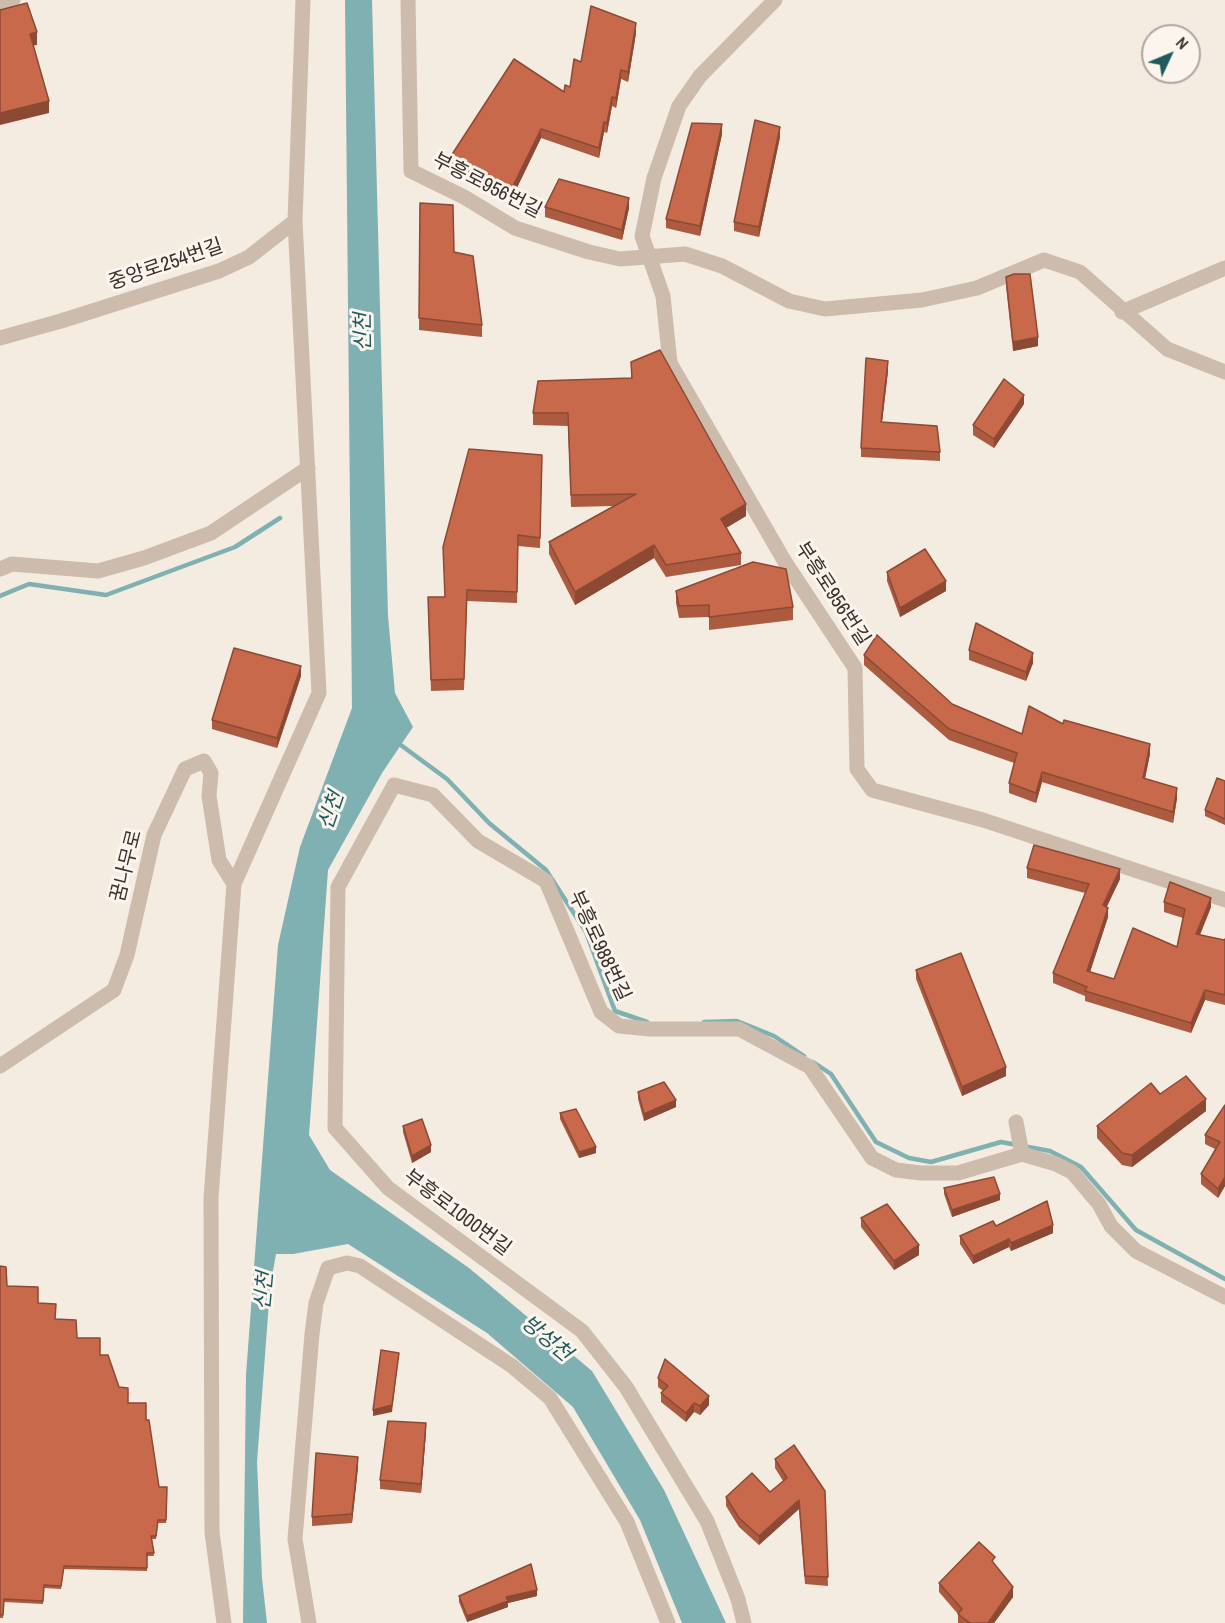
<!DOCTYPE html>
<html>
<head>
<meta charset="utf-8">
<style>
  body { margin:0 }
  #map { position:relative; width:1225px; height:1623px; overflow:hidden; background:#f4ebe1; font-family:"Archivo Narrow",sans-serif }
  canvas { display:block }
  .north { position:absolute; left:1141px; top:24px; width:60px; height:60px; box-sizing:border-box; background:#fbf5ee; border:2px solid #aea6a0; border-radius:50%; rotate:46deg; font-size:16px; font-weight:700; line-height:24px; text-align:center; color:#3b302b }
  .north::after { content:''; display:block; margin:auto; width:21px; height:27px; background:#1f5a5e; clip-path:polygon(50% 0,100% 100%,50% 72%,0 100%) }
</style>
</head>
<body>
<div id="map">
<canvas width="1225" height="1623"></canvas>
<div class="north">N</div>
</div>
<script>
const g = document.querySelector('canvas').getContext('2d');
g.lineJoin = 'round';
function fill(path, color) { g.fillStyle = color; g.fill(path, 'evenodd'); }
const toPath = rows => new Path2D(rows.map(r => 'M' + r).join(''));
function trace(path, color, width, dash) { g.strokeStyle = color; g.lineWidth = width; g.lineCap = dash ? 'butt' : 'round'; g.setLineDash(dash || []); g.stroke(path); }
function drawText(font, color, halo, rows, align = 'center') {
  g.font = font + ' "Archivo Narrow","Noto Sans KR",sans-serif'; g.lineWidth = 6; g.setLineDash([]); g.textBaseline = 'middle'; g.strokeStyle = halo; g.fillStyle = color; for (const [text, x, y, turn = 0] of rows) {
    g.save(); g.translate(x, y); g.rotate((+turn || 0) * Math.PI / 180); g.textAlign = isNaN(turn) ? turn : align; if (halo) g.strokeText(text, 0, 0); g.fillText(text, 0, 0); g.restore();
  }
}
fill(toPath([
  [345,0,372,0,388,616,395,693,413,727,382,773,328,870,309,1135,330,1170,469,1268,592,1371,664,1490,726,1623,682,1623,640,1520,573,1407,487,1333,348,1244,293,1254,276,1254,270,1288,257,1462,262,1578,267,1623,243,1623,246,1375,278,945,300,847,352,708]
]), '#7fb0b2');
trace(toPath([
  [0,596,29,584,106,595,235,547,280,518],
  [398,743,447,779,489,823,546,870,586,932,615,1011,647,1022],
  [704,1022,737,1021,774,1036,804,1056],
  [813,1062,831,1074,876,1142,909,1158,931,1162,1001,1142,1050,1151,1081,1167,1136,1230,1225,1279]
]), '#7fb0b2', 4.5);
trace(toPath([
  [408,0,411,171,464,197,515,228,589,252,620,259,685,254,722,266,789,301,825,309,922,300,977,288,1044,260,1080,272,1167,349,1225,372],
  [775,0,700,76,679,106,654,178,642,236,663,296,670,363,785,562,855,668,857,769,872,790,983,820,1225,900],
  [0,6,13,0],
  [1122,312,1225,268],
  [0,338,61,321,219,271,249,257,295,221],
  [0,569,12,564,98,571,144,558,211,533,308,468],
  [0,1066,114,990,127,955,154,835,185,769,204,761,211,773,209,796,219,860,234,884],
  [1016,1122,1022,1154],
  [224,1623,212,1532,211,1198,234,884,319,693,295,221,303,0],
  [309,1623,295,1539,312,1334,316,1303,328,1268,347,1263,360,1266,512,1366,550,1398,627,1522,668,1623],
  [744,1623,738,1599,707,1521,626,1387,582,1331,388,1188,335,1128,338,887,394,785,433,795,478,841,546,881,601,1012,619,1026,650,1029,739,1029,810,1067,872,1158,896,1170,921,1173,958,1173,1022,1154,1056,1164,1072,1172,1099,1204,1111,1226,1136,1251,1225,1297]
]), '#cdbbac', 15);
fill(toPath([
  [636,33,628,82,621,79,616,108,612,106,607,133,604,132,599,158,541,138,511,200,451,165,451,156,564,92],
  [722,134,700,236,666,228,666,219],
  [780,137,759,237,734,231,734,222],
  [420,203,454,252,482,325,482,337,419,330],
  [545,207,629,208,622,240,545,217],
  [1006,277,1038,346,1013,351,1006,286],
  [631,362,746,516,726,528,741,553,741,565,666,577,654,558,575,605,549,554,549,542,613,506,571,507,568,426,533,425,533,413,631,378],
  [888,371,882,422,940,452,940,461,861,457,861,448],
  [1024,404,994,448,973,435,973,425],
  [542,455,540,548,518,546,517,603,467,601,464,690,431,691,428,608,445,597],
  [887,572,946,591,900,617,887,581],
  [676,591,793,607,793,620,709,630,709,617,679,618,676,603],
  [969,650,1033,663,1026,681,969,660],
  [864,655,952,704,1022,734,1063,724,1150,754,1145,778,1177,798,1173,823,1042,782,1036,803,1009,793,1009,783,1014,763,949,740,864,665],
  [301,676,277,748,212,729,212,720],
  [1225,781,1225,825,1205,816,1205,810],
  [1027,868,1120,879,1106,907,1108,917,1090,972,1114,979,1177,947,1183,918,1164,912,1164,902,1211,907,1200,935,1224,940,1225,939,1225,1005,1205,1000,1191,1033,1085,1001,1085,996,1053,983,1053,973,1085,893,1027,878],
  [916,970,1006,1076,962,1096,916,979],
  [638,1092,676,1107,644,1121,638,1099],
  [1160,1094,1206,1111,1132,1167,1122,1165,1097,1138,1097,1126],
  [1225,1105,1225,1186,1218,1198,1201,1184,1201,1174,1215,1149,1205,1144,1205,1135],
  [560,1113,596,1153,579,1158,560,1119],
  [403,1126,431,1152,412,1163,403,1132],
  [944,1188,1000,1200,952,1217,944,1194],
  [861,1218,919,1255,894,1270,861,1227],
  [996,1226,1053,1233,1011,1251,1009,1247,973,1264,960,1244,960,1236],
  [0,1266,7,1286,38,1303,77,1338,100,1355,128,1403,146,1420,159,1487,167,1487,166,1523,158,1523,156,1539,152,1539,154,1556,147,1556,147,1571,64,1569,61,1589,44,1588,43,1604,4,1602,3,1618,0,1618],
  [658,1378,709,1405,700,1415,694,1412,686,1422,661,1402,661,1393,663,1391,658,1387],
  [426,1432,421,1493,380,1489,380,1480],
  [775,1459,825,1491,828,1586,805,1584,799,1509,759,1545,739,1527,726,1506,726,1497,770,1492,783,1481,775,1468],
  [358,1467,352,1523,312,1526,312,1517],
  [995,1565,1013,1597,994,1623,958,1623,958,1614,939,1592,939,1583],
  [459,1596,537,1596,508,1603,508,1607,467,1622,459,1602]
]), '#ac5a40');
fill(toPath([
  [636,23,636,33,628,82,628,72],
  [37,32,37,45,30,46,30,34],
  [621,70,621,79,616,108,616,98],
  [612,97,612,106,607,133,607,123],
  [49,101,49,113,0,125,0,113],
  [604,122,604,132,599,158,599,148],
  [722,124,722,134,700,236,700,226],
  [780,127,780,137,759,237,759,227],
  [541,129,541,138,511,200,511,190],
  [629,198,629,208,622,240,622,230],
  [1038,337,1038,346,1013,351,1013,342],
  [888,361,888,371,881,431,881,422],
  [1024,395,1024,404,994,448,994,439],
  [746,504,746,516,721,531,721,519],
  [654,545,654,558,575,605,575,592],
  [946,581,946,591,900,617,900,608],
  [1033,653,1033,663,1026,681,1026,672],
  [301,666,301,676,277,748,277,738],
  [1150,744,1150,754,1143,788,1143,778],
  [1042,772,1042,782,1036,803,1036,793],
  [1177,788,1177,798,1173,823,1173,812],
  [1120,869,1120,879,1103,915,1103,905],
  [1211,898,1211,907,1196,944,1196,934],
  [1108,908,1108,917,1087,981,1087,971],
  [1205,990,1205,1000,1191,1033,1191,1023],
  [1006,1067,1006,1076,962,1096,962,1087],
  [1206,1099,1206,1111,1132,1167,1132,1155],
  [676,1100,676,1107,644,1121,644,1114],
  [431,1145,431,1152,412,1163,412,1156],
  [596,1147,596,1153,579,1158,579,1152],
  [1225,1177,1225,1186,1218,1198,1218,1189],
  [1000,1194,1000,1200,952,1217,952,1210],
  [1053,1225,1053,1233,1011,1251,1011,1243],
  [1009,1239,1009,1247,973,1264,973,1256],
  [919,1245,919,1255,894,1270,894,1261],
  [399,1353,392,1412,373,1416,373,1410],
  [709,1396,709,1405,700,1415,700,1406],
  [694,1403,694,1412,686,1422,686,1413],
  [426,1423,426,1432,421,1493,421,1484],
  [358,1457,358,1467,352,1523,352,1514],
  [799,1500,799,1509,759,1545,759,1536],
  [1013,1587,1013,1597,994,1623,988,1623],
  [537,1590,537,1596,508,1603,508,1607,467,1622,467,1616,506,1597]
]), '#8c4a34');
const building = toPath([
  [27,3,37,32,30,34,49,101,0,113,0,10,27,3],
  [591,6,636,23,628,72,621,70,616,98,612,97,607,123,604,122,599,148,541,129,511,190,451,156,514,59,564,92,565,85,570,87,574,59,581,62,591,6],
  [755,120,780,127,759,227,734,222,755,120],
  [692,123,722,124,700,226,666,219,692,123],
  [559,179,629,198,622,230,545,207,559,179],
  [420,203,453,205,454,252,473,256,482,325,419,318,420,203],
  [1014,274,1030,274,1038,337,1013,342,1006,277,1014,274],
  [660,350,746,504,721,519,741,553,666,565,654,545,575,592,549,542,636,494,571,495,568,413,533,413,538,381,632,378,631,362,660,350],
  [866,358,888,361,881,422,937,426,940,452,861,448,866,358],
  [1004,379,1024,395,994,439,973,425,1004,379],
  [469,449,542,455,540,538,518,535,517,592,467,590,464,679,431,680,428,597,445,597,443,547,469,449],
  [925,549,946,581,900,608,887,572,925,549],
  [753,562,786,569,793,607,709,617,709,605,679,606,676,591,753,562],
  [976,623,1033,653,1026,672,969,650,976,623],
  [877,635,952,704,1022,734,1029,706,1063,724,1064,720,1150,744,1143,778,1177,788,1173,812,1042,772,1036,793,1009,783,1017,753,949,729,864,655,877,635],
  [234,648,301,666,277,738,212,720,234,648],
  [1217,778,1225,781,1225,819,1205,810,1217,778],
  [1034,845,1120,869,1103,905,1108,908,1087,971,1114,979,1133,928,1177,947,1185,909,1164,902,1170,882,1211,898,1196,934,1224,940,1225,939,1225,995,1205,990,1191,1023,1085,991,1087,987,1053,973,1089,884,1027,868,1034,845],
  [961,953,1006,1067,962,1087,916,970,961,953],
  [1186,1076,1206,1099,1132,1155,1122,1153,1097,1126,1151,1083,1160,1094,1186,1076],
  [664,1082,676,1100,644,1114,638,1092,664,1082],
  [1225,1105,1225,1177,1218,1189,1201,1174,1220,1142,1205,1135,1225,1105],
  [576,1109,596,1147,579,1152,560,1113,576,1109],
  [422,1119,431,1145,412,1156,403,1126,422,1119],
  [994,1177,1000,1194,952,1210,944,1188,994,1177],
  [1047,1201,1053,1225,1011,1243,1009,1239,973,1256,960,1236,993,1221,996,1226,1047,1201],
  [887,1204,919,1245,894,1261,861,1218,887,1204],
  [0,1266,6,1267,7,1286,38,1287,38,1303,56,1304,55,1319,76,1320,77,1338,100,1338,100,1355,108,1355,119,1387,128,1388,128,1403,146,1403,146,1420,149,1420,159,1487,167,1487,166,1520,158,1520,156,1536,151,1536,154,1553,147,1553,147,1568,64,1566,61,1586,44,1585,43,1601,4,1599,3,1615,0,1615,0,1266],
  [381,1350,399,1353,392,1405,373,1410,381,1350],
  [665,1359,709,1396,700,1406,694,1403,686,1413,661,1393,668,1386,658,1378,665,1359],
  [388,1421,426,1423,421,1484,380,1480,388,1421],
  [794,1445,825,1491,828,1577,805,1576,799,1500,759,1536,739,1518,726,1497,752,1473,770,1492,787,1478,775,1459,794,1445],
  [316,1453,358,1457,352,1514,312,1517,316,1453],
  [979,1542,995,1557,992,1561,1013,1587,988,1623,970,1623,958,1614,962,1609,939,1583,979,1542],
  [531,1564,537,1590,506,1597,508,1601,467,1616,459,1596,531,1564]
]);
fill(building, '#c8694b');
trace(building, '#8c4a34', 1.5);
drawText('20px', '#3b302b', '#fbf5ee', [
  ["부흥로956번길",487,186,27],
  ["중앙로254번길",166,265,-19],
  ["부흥로956번길",832,594,57],
  ["꿈나무로",127,866,-76],
  ["부흥로988번길",599,946,65],
  ["부흥로1000번길",457,1213,37]
]);
drawText('italic 21px', '#1f5a5e', '#fbf5ee', [
  ["신천",364,332,-91],
  ["신천",332,811,-71],
  ["신천",265,1291,-85],
  ["방성천",546,1339,40]
]);
</script>
</body>
</html>
